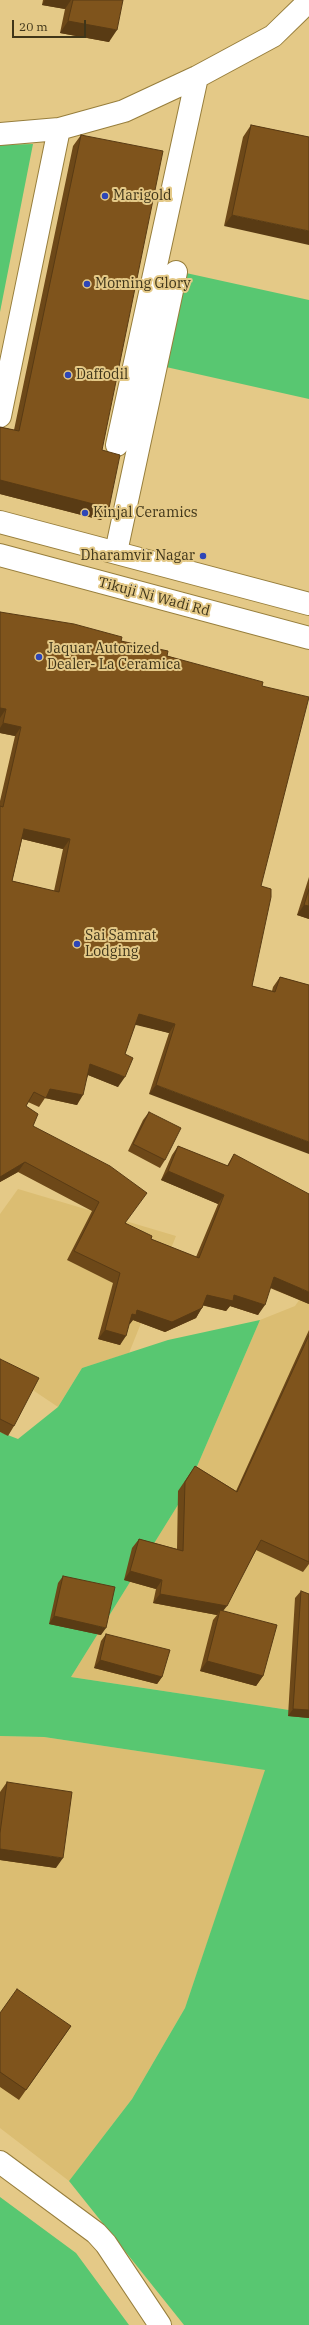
<!DOCTYPE html>
<html>
<head>
<meta charset="utf-8">
<style>
  body { margin:0 }
  #map { position:relative; width:309px; height:2325px; overflow:hidden; background:#e4c987; font-family:"IBM Plex Serif",serif }
  canvas { display:block }
  .scale { position:absolute; left:12px; top:20px; width:74px; height:18px; box-sizing:border-box; border:2px solid #3f3519; border-top:0; padding-left:5px; font-size:12px; line-height:14px; white-space:nowrap; color:#3f3519; -webkit-text-stroke:3px #e4c987; paint-order:stroke }
</style>
</head>
<body>
<div id="map">
<canvas width="309" height="2325"></canvas>
<div class="scale">20 m</div>
</div>
<script>
const g = document.querySelector('canvas').getContext('2d');
g.lineJoin = 'round';
function fill(path, color) { g.fillStyle = color; g.fill(path, 'evenodd'); }
const toPath = rows => new Path2D(rows.map(r => 'M' + r).join(''));
function trace(path, color, width, dash) { g.strokeStyle = color; g.lineWidth = width; g.lineCap = dash ? 'butt' : 'round'; g.setLineDash(dash || []); g.stroke(path); }
function drawText(font, color, halo, rows, align = 'center') {
  g.font = font + ' "IBM Plex Serif",serif'; g.lineWidth = 4; g.setLineDash([]); g.textBaseline = 'middle'; g.strokeStyle = halo; g.fillStyle = color; for (const [text, x, y, turn = 0] of rows) {
    g.save(); g.translate(x, y); g.rotate((+turn || 0) * Math.PI / 180); g.textAlign = isNaN(turn) ? turn : align; if (halo) g.strokeText(text, 0, 0); g.fillText(text, 0, 0); g.restore();
  }
}
fill(toPath([
  [18,1189,176,1236,129,1353,82,1368,58,1407,0,1368,0,1214],
  [309,1286,309,1713,71,1677,186,1492,260,1320,295,1306],
  [0,1736,44,1737,266,1770,185,2008,132,2099,69,2181,0,2128]
]), '#dbbd72');
fill(toPath([
  [33,144,0,312,0,145],
  [186,273,309,300,309,399,166,367],
  [260,1320,186,1492,71,1677,309,1713,309,2325,184,2325,69,2181,132,2099,185,2008,265,1770,44,1737,0,1736,0,1432,18,1439,58,1407,82,1368,168,1340],
  [0,2197,76,2253,129,2325,0,2325]
]), '#58c771');
const minor = toPath([
  [0,134,59,129,124,111,197,77,273,36,309,1],
  [0,416,59,129],
  [117,445,197,77],
  [116,552,176,272]
]);
const tertiary = toPath([
  [0,2162,96,2233,106,2244,160,2325]
]);
const secondary = toPath([
  [0,522,309,604],
  [0,555,309,638]
]);
trace(minor, '#977e3c', 24);
trace(tertiary, '#977e3c', 24);
trace(secondary, '#977e3c', 24);
trace(minor, '#fff', 22);
trace(tertiary, '#fff', 22);
trace(secondary, '#fff', 22);
fill(toPath([
  [43,0,123,0,109,42,60,33,65,9,42,5],
  [251,125,309,137,224,226,243,137],
  [81,135,102,450,109,508,101,520,0,494,0,427,14,430,73,146],
  [0,612,121,641,262,686,261,886,252,986,272,991,273,987,280,977,309,985,149,1094,169,1033,135,1024,125,1054,118,1087,88,1075,77,1105,45,1098,39,1107,28,1102,26,1106,33,1126,125,1223,151,1239,196,1257,218,1204,161,1180,172,1155,178,1146,227,1166,234,1154,309,1304,270,1288,258,1315,230,1306,226,1311,203,1305,196,1318,165,1332,133,1320,129,1324,120,1345,98,1339,113,1283,67,1260,92,1211,18,1172,0,1182,0,801,15,736,0,733],
  [22,839,63,849,54,891,12,881],
  [309,877,309,919,297,915],
  [149,1112,165,1160,160,1168,128,1151,143,1120],
  [309,1330,309,1564,303,1572,256,1550,223,1611,263,1676,256,1686,200,1671,213,1620,217,1615,153,1603,156,1589,124,1580,132,1548,139,1539,177,1549,178,1491,195,1466,236,1491],
  [0,1359,14,1426,8,1436,0,1432],
  [63,1576,101,1635,49,1624,58,1583],
  [301,1591,309,1718,288,1716,295,1598],
  [106,1634,162,1677,157,1684,94,1668,101,1641],
  [7,1782,56,1868,0,1860,0,1792],
  [0,2013,71,2026,19,2100,0,2087]
]), '#6d4818');
fill(toPath([
  [45,0,71,0,65,9,42,5],
  [68,21,117,30,109,42,60,33],
  [232,215,309,231,309,245,224,226],
  [0,480,109,508,101,520,0,494],
  [0,708,6,709,0,718],
  [3,723,21,727,15,736,0,733,0,728],
  [24,829,70,839,63,849,18,838],
  [304,905,309,906,309,919,297,915],
  [139,1014,175,1024,169,1033,132,1024],
  [90,1064,125,1077,118,1087,83,1073],
  [156,1085,309,1142,309,1154,149,1094],
  [50,1089,83,1095,77,1105,45,1098],
  [25,1162,18,1172,0,1182,0,1177],
  [168,1171,224,1195,218,1204,161,1180],
  [274,1277,309,1292,309,1304,267,1286],
  [207,1295,234,1295,265,1305,258,1315,230,1306,226,1311,201,1305],
  [202,1308,196,1318,165,1332,133,1320,130,1324,125,1323,132,1314,137,1310],
  [105,1330,126,1336,120,1345,98,1339],
  [130,1571,162,1580,156,1589,124,1580],
  [160,1594,227,1606,220,1615,220,1610,217,1615,153,1603],
  [54,1616,106,1628,101,1635,49,1624],
  [100,1660,162,1677,157,1684,94,1668],
  [207,1661,263,1676,256,1686,200,1671],
  [293,1709,309,1710,309,1718,288,1716],
  [0,1849,63,1858,56,1868,0,1860]
]), '#593b14');
const building = toPath([
  [73,0,123,0,117,30,68,21,73,0],
  [251,125,309,137,309,231,232,215,251,125],
  [81,135,163,151,102,450,120,455,109,508,0,480,0,427,19,431,81,135],
  [0,612,74,624,122,637,121,641,168,651,167,656,263,682,262,686,309,697,261,886,271,889,271,897,252,986,275,992,280,977,309,985,309,1142,156,1085,175,1024,139,1014,125,1054,133,1058,125,1077,90,1064,83,1095,50,1089,46,1098,34,1092,26,1106,38,1114,33,1126,110,1166,147,1193,125,1223,152,1236,151,1239,199,1258,224,1195,168,1171,178,1146,228,1166,234,1154,309,1194,309,1292,274,1277,265,1305,234,1295,233,1301,207,1295,202,1308,172,1322,137,1310,136,1315,132,1314,126,1336,105,1330,120,1273,74,1251,99,1202,25,1162,0,1177,0,806,3,807,21,727,3,723,6,709,0,708,0,612],
  [24,829,70,839,59,892,12,881,24,829],
  [309,889,309,906,304,905,309,889],
  [149,1112,181,1128,165,1160,133,1144,149,1112],
  [309,1335,309,1562,261,1540,227,1606,160,1594,162,1580,130,1571,139,1539,183,1551,185,1482,195,1466,237,1492,309,1335],
  [0,1359,39,1378,14,1426,0,1419,0,1359],
  [63,1576,115,1587,106,1628,54,1616,63,1576],
  [301,1591,309,1594,309,1710,293,1709,301,1591],
  [220,1610,277,1625,263,1676,207,1661,220,1610],
  [106,1634,170,1650,162,1677,100,1660,106,1634],
  [7,1782,72,1792,63,1858,0,1849,0,1833,7,1782],
  [17,1989,71,2026,26,2090,0,2072,0,2013,17,1989]
]);
fill(building, '#7f541c');
trace(building, '#593b14', 1);
for (const [x, y, r, color] of [
  [105,196,4,"#2e46b7"],
  [87,284,4,"#2e46b7"],
  [68,375,4,"#2e46b7"],
  [85,513,4,"#2e46b7"],
  [203,556,4,"#2e46b7"],
  [39,657,4,"#2e46b7"],
  [77,944,4,"#2e46b7"]
]) { const dot = new Path2D(); dot.arc(x, y, r, 0, 2 * Math.PI); g.fillStyle = color; g.fill(dot); trace(dot, '#e4c987', 1.5); }
drawText('14px', '#3f3519', '#e4c987', [
  ["Marigold",113,196],
  ["Morning Glory",95,284],
  ["Daffodil",76,375],
  ["Kinjal Ceramics",93,513],
  ["Dharamvir Nagar",195,556,"right"],
  ["Jaquar Autorized",47,649],
  ["Dealer- La Ceramica",47,665],
  ["Sai Samrat",85,936],
  ["Lodging",85,952]
], 'left');
drawText('14px', '#3f3519', '#e4c987', [
  ["Tikuji Ni Wadi Rd",154,597,15]
]);
</script>
</body>
</html>
